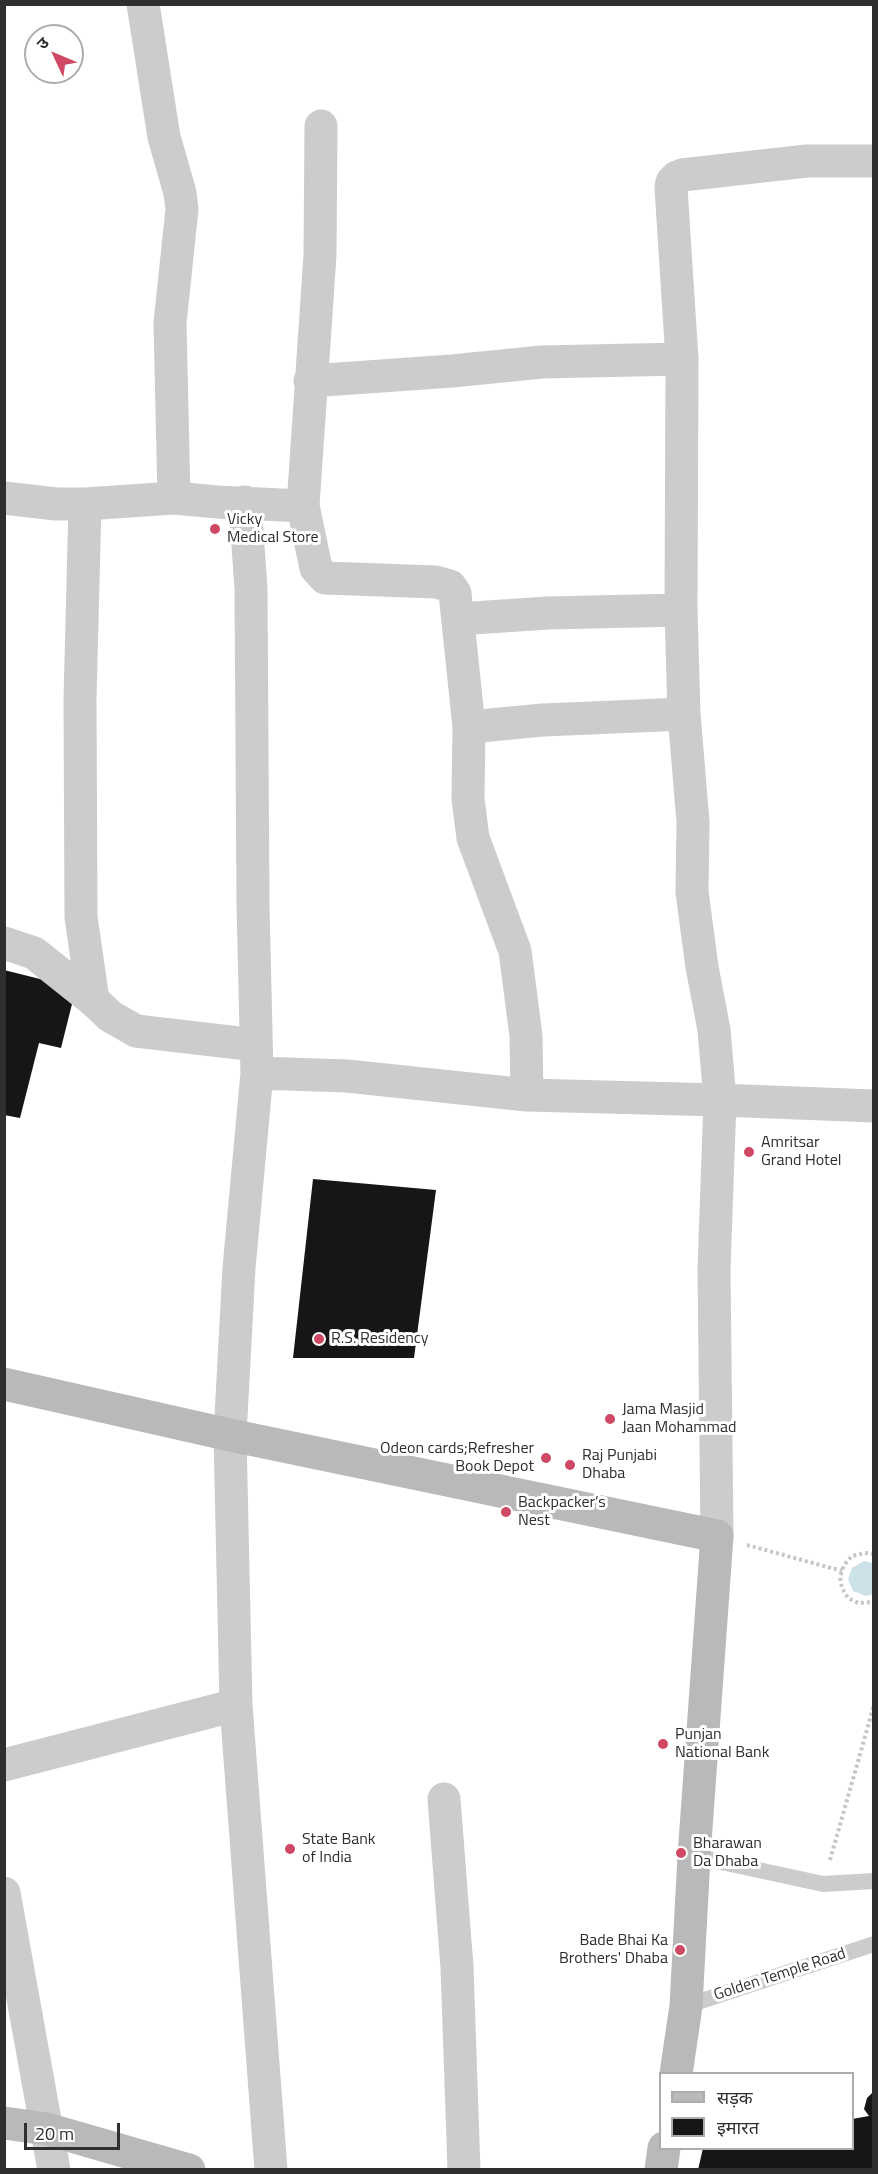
<!DOCTYPE html>
<html>
<head>
<meta charset="utf-8">
<style>
  body { margin:0 }
  #map { position:relative; width:878px; height:2174px; overflow:hidden; background:#fff; font-family:"Titillium Web","Noto Sans Devanagari",sans-serif }
  canvas { display:block }
  .frame { position:absolute; inset:0; border:6px solid #2f2f2f; pointer-events:none }
  .legend { position:absolute; left:659px; top:2072px; width:195px; height:78px; box-sizing:border-box; background:#fff; border:2px solid #acacac; margin:0; padding:8px 10px; list-style:none; font-size:18px; color:#2f2f2f }
  .legend li { display:flex; align-items:center; gap:12px; height:30px }
  .legend b { width:30px; border:2px solid #acacac }
  .north { position:absolute; left:24px; top:24px; width:60px; height:60px; box-sizing:border-box; background:#fff; border:2px solid #acacac; border-radius:50%; rotate:314deg; font-size:16px; font-weight:700; line-height:24px; text-align:center; color:#2f2f2f }
  .north::after { content:''; display:block; margin:auto; width:21px; height:27px; background:#cf4864; clip-path:polygon(50% 0,100% 100%,50% 72%,0 100%) }
  .scale { position:absolute; left:24px; top:2123px; width:96px; height:27px; box-sizing:border-box; border:3px solid #2f2f2f; border-top:0; padding-left:8px; font-size:18px; line-height:21px; white-space:nowrap; color:#2f2f2f; -webkit-text-stroke:4px #fff; paint-order:stroke }
</style>
</head>
<body>
<div id="map">
<canvas width="878" height="2174"></canvas>
<div class="frame"></div>
<ul class="legend">
<li><b style="height:8px;background:#b9b9b9"></b>सड़क</li>
<li><b style="height:16px;background:#161616"></b>इमारत</li>
</ul>
<div class="north">उ</div>
<div class="scale">20 m</div>
</div>
<script>
const g = document.querySelector('canvas').getContext('2d');
g.lineJoin = 'round';
function fill(path, color) { g.fillStyle = color; g.fill(path, 'evenodd'); }
const toPath = rows => new Path2D(rows.map(r => 'M' + r).join(''));
function trace(path, color, width, dash) { g.strokeStyle = color; g.lineWidth = width; g.lineCap = dash ? 'butt' : 'round'; g.setLineDash(dash || []); g.stroke(path); }
function drawText(font, color, halo, rows, align = 'center') {
  g.font = font + ' "Titillium Web",sans-serif'; g.lineWidth = 6; g.setLineDash([]); g.textBaseline = 'middle'; g.strokeStyle = halo; g.fillStyle = color; for (const [text, x, y, turn = 0] of rows) {
    g.save(); g.translate(x, y); g.rotate((+turn || 0) * Math.PI / 180); g.textAlign = isNaN(turn) ? turn : align; if (halo) g.strokeText(text, 0, 0); g.fillText(text, 0, 0); g.restore();
  }
}
fill(toPath([
  [864,1561,873,1563,873,1594,866,1596,853,1591,848,1579,852,1568]
]), '#cde1e8');
fill(toPath([
  [4,970,76,988,61,1048,39,1043,20,1118,4,1115],
  [313,1179,436,1190,414,1358,293,1358],
  [874,2091,874,2170,698,2170,703,2148,852,2148,852,2119,869,2116,864,2109,867,2098]
]), '#161616');
trace(toPath([
  [747,1545,842,1571],
  [874,1554,865,1553,852,1556,844,1565,840,1577,842,1588,848,1598,858,1603,874,1602],
  [830,1860,874,1705]
]), '#c6c6c6', 4, [3, 3]);
trace(toPath([
  [694,1856,823,1884,874,1881],
  [686,2006,874,1944]
]), '#ccc', 16);
trace(toPath([
  [143,4,164,137,180,193,182,209,170,323,174,498],
  [321,126,320,255,303,506,316,568,325,578,436,582,450,586,455,593,469,727,468,799,473,838,515,951,526,1036,527,1095],
  [310,381,452,371,542,362,682,359],
  [4,498,56,504,85,504,174,498,217,502,303,506],
  [245,502,251,589,253,905,257,1073,239,1268,230,1435,236,1705,271,2170],
  [85,504,80,699,81,917,93,1000,110,1016,136,1031,256,1045],
  [458,619,548,613,681,610],
  [469,727,543,720,684,714],
  [4,943,34,953,93,1000],
  [257,1073,347,1076,527,1095,720,1100,874,1106],
  [717,1536,714,1269,720,1100,714,1030,702,967,692,892,693,822,684,714,681,610,682,359,671,188,672,182,677,177,682,175,807,161,874,161],
  [4,1765,236,1705],
  [444,1799,457,1967,464,2170],
  [4,1893,54,2170]
]), '#ccc', 33);
trace(toPath([
  [4,1384,230,1435,717,1536,694,1856,686,2006,676,2074],
  [4,2123,47,2129,189,2170],
  [661,2170,664,2148]
]), '#b9b9b9', 33);
for (const [x, y, r, color] of [
  [215,529,6,"#cf4864"],
  [749,1152,6,"#cf4864"],
  [319,1339,6,"#cf4864"],
  [610,1419,6,"#cf4864"],
  [546,1458,6,"#cf4864"],
  [570,1465,6,"#cf4864"],
  [506,1512,6,"#cf4864"],
  [663,1744,6,"#cf4864"],
  [290,1849,6,"#cf4864"],
  [681,1853,6,"#cf4864"],
  [680,1950,6,"#cf4864"]
]) { const dot = new Path2D(); dot.arc(x, y, r, 0, 2 * Math.PI); g.fillStyle = color; g.fill(dot); trace(dot, '#fff', 2); }
drawText('16px', '#2f2f2f', '#fff', [
  ["Vicky",227,520],
  ["Medical Store",227,538],
  ["Amritsar",761,1143],
  ["Grand Hotel",761,1161],
  ["R.S. Residency",331,1339],
  ["Jama Masjid",622,1410],
  ["Jaan Mohammad",622,1428],
  ["Odeon cards;Refresher",534,1449,"right"],
  ["Book Depot",534,1467,"right"],
  ["Raj Punjabi",582,1456],
  ["Dhaba",582,1474],
  ["Backpacker’s",518,1503],
  ["Nest",518,1521],
  ["Punjan",675,1735],
  ["National Bank",675,1753],
  ["State Bank",302,1840],
  ["of India",302,1858],
  ["Bharawan",693,1844],
  ["Da Dhaba",693,1862],
  ["Bade Bhai Ka",668,1941,"right"],
  ["Brothers' Dhaba",668,1959,"right"]
], 'left');
drawText('16px', '#2f2f2f', '#fff', [
  ["Golden Temple Road",780,1975,-18]
]);
</script>
</body>
</html>
